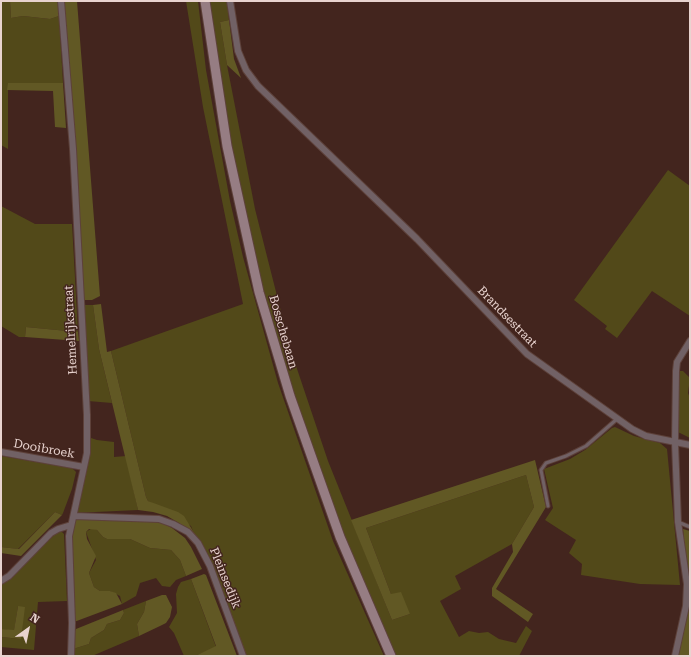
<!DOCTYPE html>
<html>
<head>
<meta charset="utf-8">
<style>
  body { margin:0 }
  #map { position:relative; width:691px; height:657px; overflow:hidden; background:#43251e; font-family:"Roboto Serif",serif }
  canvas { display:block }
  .frame { position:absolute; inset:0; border:2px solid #e8d3cf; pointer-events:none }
  .north { position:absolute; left:8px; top:609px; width:40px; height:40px; -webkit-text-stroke:3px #43251e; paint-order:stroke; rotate:33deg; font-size:11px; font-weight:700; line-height:16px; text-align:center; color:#e8d3cf }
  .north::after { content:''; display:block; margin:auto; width:14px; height:18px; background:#e8d3cf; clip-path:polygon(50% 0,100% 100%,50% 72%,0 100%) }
</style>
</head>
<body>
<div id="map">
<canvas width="691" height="657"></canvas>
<div class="frame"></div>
<div class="north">N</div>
</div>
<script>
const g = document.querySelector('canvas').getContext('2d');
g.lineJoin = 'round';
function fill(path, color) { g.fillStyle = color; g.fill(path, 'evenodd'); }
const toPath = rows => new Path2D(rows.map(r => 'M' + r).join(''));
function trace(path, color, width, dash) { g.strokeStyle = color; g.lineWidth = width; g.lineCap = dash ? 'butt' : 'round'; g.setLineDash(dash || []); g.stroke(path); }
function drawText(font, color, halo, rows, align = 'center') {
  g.font = font + ' "Roboto Serif",serif'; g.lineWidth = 3; g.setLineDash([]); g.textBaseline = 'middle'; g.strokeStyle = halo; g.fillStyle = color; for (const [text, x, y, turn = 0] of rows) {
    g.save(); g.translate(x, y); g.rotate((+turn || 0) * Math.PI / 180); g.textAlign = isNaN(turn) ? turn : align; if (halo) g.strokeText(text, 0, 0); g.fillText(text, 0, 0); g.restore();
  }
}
fill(toPath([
  [1,1,10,1,11,18,23,16,50,19,59,16,63,83,8,83,8,149,1,145],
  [186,1,198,1,206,70,230,201,243,257,278,383,333,541,384,656,244,656,191,526,148,501,146,497,111,351,243,304,203,107],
  [208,1,227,1,229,20,220,22,227,65,255,209,291,351,328,461,392,620,410,614,391,594,366,528,526,475,534,507,512,544,455,576,461,589,440,601,459,637,469,631,479,633,488,632,499,639,516,643,526,626,532,631,519,656,394,656,370,604,299,418,268,316,239,195],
  [668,170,690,186,690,316,652,291,617,338,605,329,607,326,574,300],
  [1,206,35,224,72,224,78,332,26,327,25,337,19,337,1,326],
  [82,305,93,305,99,349,112,403,88,401],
  [674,371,683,371,690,378,688,393,690,398,690,438,678,432,675,423],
  [615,427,634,436,660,443,667,449,680,585,640,584,581,575,582,564,569,553,576,540,545,520,553,508,544,469,570,459,585,450,612,428],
  [88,437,97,440,114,442,114,457,126,456,138,510,74,513,88,465],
  [1,456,72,468,76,472,72,489,63,513,62,515,55,512,18,549,1,547],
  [92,528,97,530,103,537,107,539,130,539,150,548,171,550,180,560,186,576,176,580,170,587,162,586,156,578,140,583,136,596,122,604,120,596,110,591,100,591,94,587,89,573,96,560,86,532],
  [61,531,64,534,67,601,38,602,34,650,1,647,1,637,21,639,18,606,14,631,1,629,1,584,5,582,54,533],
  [191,579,216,647,195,656,184,656,174,633,169,627,177,613,176,594,178,587,181,582],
  [146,601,144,612,137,624,139,636,92,656,73,656,73,649,89,644,91,638,104,630,107,624,120,620,124,613,123,610]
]), '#524919');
fill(toPath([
  [10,1,58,1,59,16,50,19,23,16,11,18],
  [64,1,77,1,100,296,92,300,82,300],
  [229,20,234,59,241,78,227,65,220,22],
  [8,83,63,83,66,128,55,127,53,91,7,90],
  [101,304,107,352,111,351,146,497,148,501,178,512,184,516,199,541,179,523,167,516,153,512,138,510,99,349,93,305],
  [26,327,78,332,79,341,25,337],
  [535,460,546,507,496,589,533,614,528,622,492,596,492,588,513,552,512,544,534,507,526,475,366,528,391,594,401,592,410,614,392,620,351,520],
  [55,512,62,515,21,556,1,553,1,547,19,549],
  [101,517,153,518,172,528,185,538,191,547,202,569,186,576,180,560,171,550,150,548,130,539,107,539,103,537,97,530,89,529,86,532,87,539,96,556,89,573,94,587,100,591,110,591,116,593,122,604,74,622,72,519],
  [683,529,690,531,690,656,676,656,688,590],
  [204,574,206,575,237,656,195,656,216,646,191,579],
  [162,595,166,595,172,607,170,617,166,623,160,626,139,636,137,624,144,612,146,601],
  [18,606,25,607,21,639,1,637,1,629,14,630],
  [123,610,124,613,120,620,107,624,104,630,91,638,89,644,73,649,74,632,76,629]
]), '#615824');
const lane = toPath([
  [548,506,541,470,546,463,566,456,586,446,617,419],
  [678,522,690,527]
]);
const street = toPath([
  [61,1,73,149,87,415,87,453,69,536,72,623,71,656],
  [230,1,238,51,246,70,258,86,417,239,527,354,632,429,646,436,690,445],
  [1,452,84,467],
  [74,516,159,519,173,524,188,532,198,543,210,566,243,656],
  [1,581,9,576,51,533,58,529,71,525],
  [675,656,686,606,687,584,678,522,675,443,676,371,677,362,690,341]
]);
const secondary = toPath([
  [205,1,227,146,259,292,290,396,340,537,391,656]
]);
trace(lane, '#5d413a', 5);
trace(street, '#5d413a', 8);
trace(secondary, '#5d413a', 11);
trace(lane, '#716165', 3);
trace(street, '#716165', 6);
trace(secondary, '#967d83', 9);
drawText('12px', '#e8d3cf', '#43251e', [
  ["Brandsestraat",507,317,46],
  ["Hemelrijkstraat",71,330,-93],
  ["Bosschebaan",283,332,74],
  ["Dooibroek",44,449,10],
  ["Pleinsedijk",225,578,68]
]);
</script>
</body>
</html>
